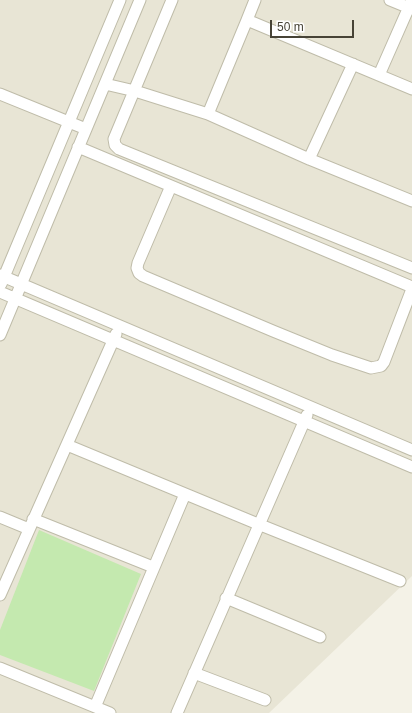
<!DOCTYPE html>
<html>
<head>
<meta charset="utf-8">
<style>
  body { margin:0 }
  #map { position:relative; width:412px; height:713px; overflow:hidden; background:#f4f2e7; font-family:Arial,sans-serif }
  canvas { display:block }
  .scale { position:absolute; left:270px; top:20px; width:84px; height:18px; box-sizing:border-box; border:2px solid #474336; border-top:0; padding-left:5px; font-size:12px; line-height:14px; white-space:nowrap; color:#474336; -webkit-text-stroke:3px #fff; paint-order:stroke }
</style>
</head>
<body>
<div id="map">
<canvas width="412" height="713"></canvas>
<div class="scale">50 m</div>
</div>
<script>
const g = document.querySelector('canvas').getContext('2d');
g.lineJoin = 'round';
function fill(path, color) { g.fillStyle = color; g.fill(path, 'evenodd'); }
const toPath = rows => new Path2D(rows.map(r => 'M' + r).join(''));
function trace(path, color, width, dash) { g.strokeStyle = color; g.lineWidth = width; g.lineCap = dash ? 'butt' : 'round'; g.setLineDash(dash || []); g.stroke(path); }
fill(toPath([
  [0,0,412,0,412,576,269,713,0,713]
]), '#e8e5d5');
fill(toPath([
  [39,530,141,574,94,691,0,655,0,630]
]), '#c4e9af');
const minor = toPath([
  [172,0,114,139,115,145,119,149,412,268],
  [255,0,247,20,412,89],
  [390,0,412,9],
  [379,75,412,0],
  [105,84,135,91,208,114,309,159,412,201],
  [0,94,86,129],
  [208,114,247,20],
  [78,147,412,287],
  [309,159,353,64],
  [171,186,138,263,137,268,139,273,143,276,273,331,332,355,371,368,381,366,384,362,412,289],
  [0,275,412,450],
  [1,284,120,0],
  [0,292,412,467],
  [0,335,140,0],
  [67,445,258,524,400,581],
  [0,517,29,529],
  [33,519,153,567],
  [0,595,116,334],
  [226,598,320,637],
  [0,668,110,713],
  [194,673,265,700],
  [95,707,185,494],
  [177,713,307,415]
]);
trace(minor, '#bfbca9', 13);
trace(minor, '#fff', 11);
</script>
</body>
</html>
